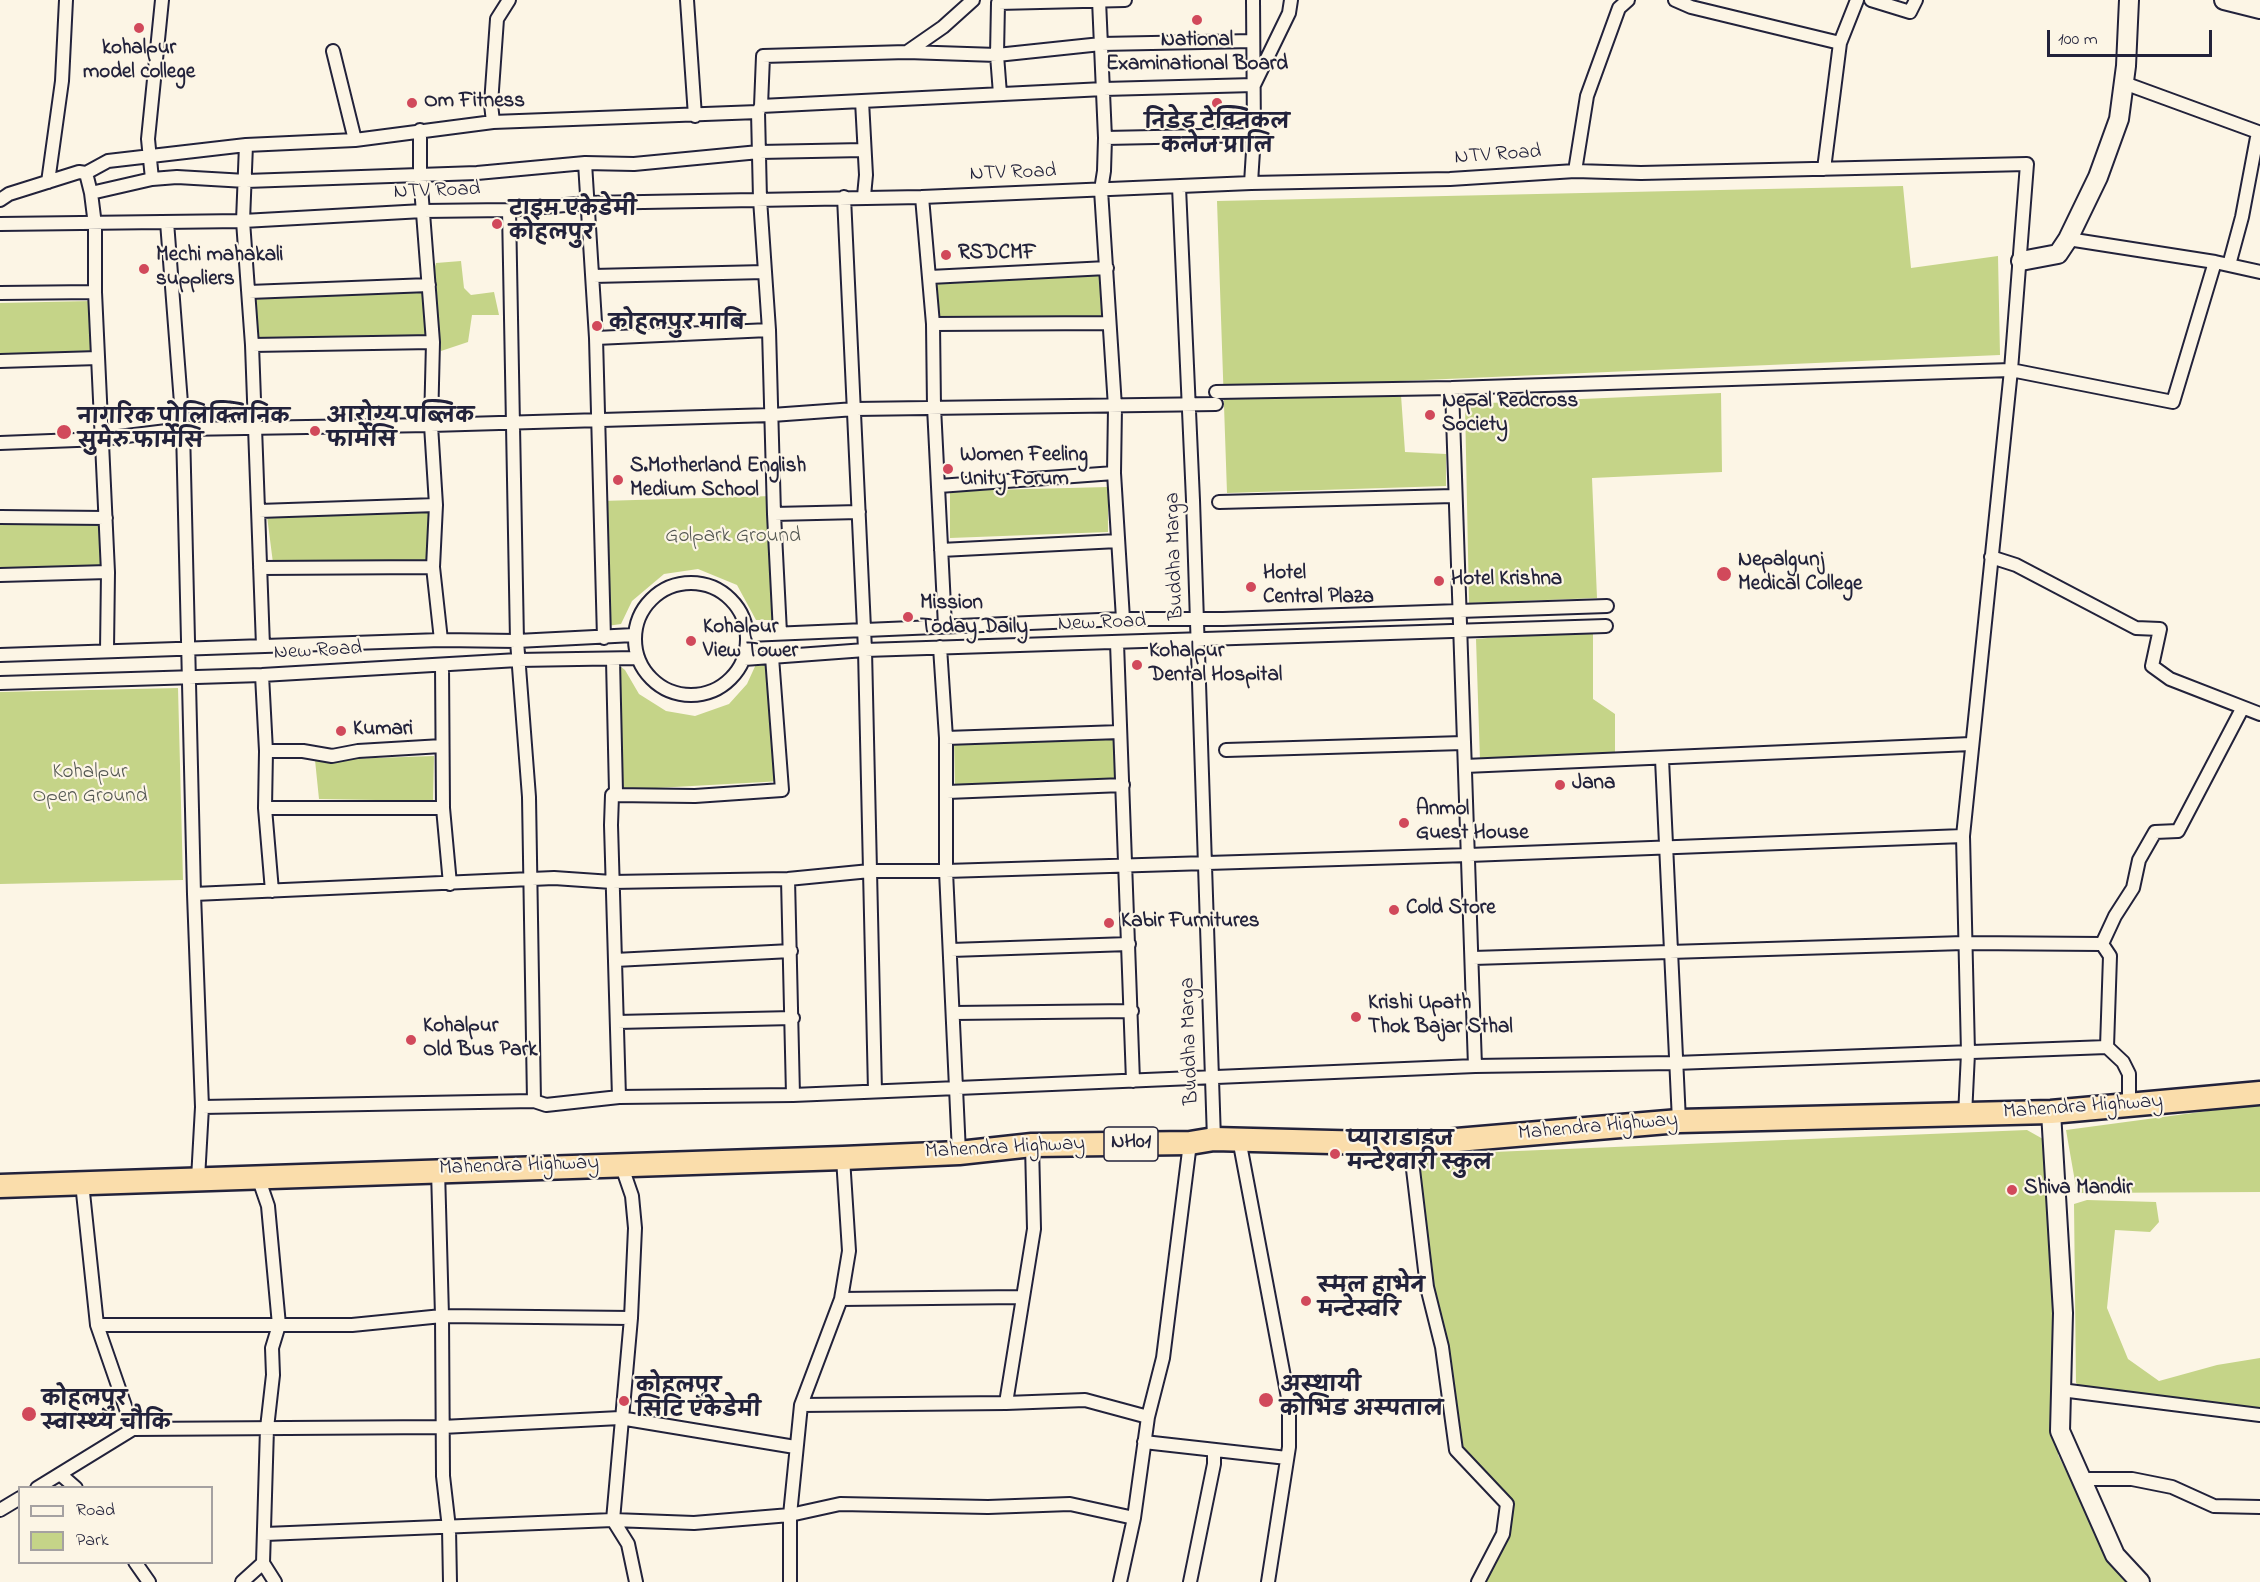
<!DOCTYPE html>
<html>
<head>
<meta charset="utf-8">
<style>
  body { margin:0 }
  #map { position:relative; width:2260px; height:1582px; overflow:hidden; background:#fcf5e5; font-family:"Indie Flower",sans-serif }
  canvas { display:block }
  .legend { position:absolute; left:18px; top:1486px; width:195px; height:78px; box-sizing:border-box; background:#fcf5e5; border:2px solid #a5a1a1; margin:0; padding:8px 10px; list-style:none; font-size:18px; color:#22223b }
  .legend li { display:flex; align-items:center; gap:12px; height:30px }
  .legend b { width:30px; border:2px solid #a5a1a1 }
  .scale { position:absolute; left:2047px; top:30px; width:165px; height:27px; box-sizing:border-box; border:3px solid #22223b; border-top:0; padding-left:8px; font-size:18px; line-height:21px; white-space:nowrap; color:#22223b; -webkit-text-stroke:4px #fcf5e5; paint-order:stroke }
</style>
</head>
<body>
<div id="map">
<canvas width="2260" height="1582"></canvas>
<ul class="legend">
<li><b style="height:8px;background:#fcf5e5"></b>Road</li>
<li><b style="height:16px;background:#c5d488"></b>Park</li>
</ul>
<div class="scale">100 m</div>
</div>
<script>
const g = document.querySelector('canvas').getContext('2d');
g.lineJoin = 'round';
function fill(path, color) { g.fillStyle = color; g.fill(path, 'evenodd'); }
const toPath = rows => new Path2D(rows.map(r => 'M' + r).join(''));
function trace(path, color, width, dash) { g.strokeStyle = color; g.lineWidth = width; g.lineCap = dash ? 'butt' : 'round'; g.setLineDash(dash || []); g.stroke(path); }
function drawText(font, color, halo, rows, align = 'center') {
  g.font = font + ' "Indie Flower","Playpen Sans Deva",sans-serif'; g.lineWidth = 4.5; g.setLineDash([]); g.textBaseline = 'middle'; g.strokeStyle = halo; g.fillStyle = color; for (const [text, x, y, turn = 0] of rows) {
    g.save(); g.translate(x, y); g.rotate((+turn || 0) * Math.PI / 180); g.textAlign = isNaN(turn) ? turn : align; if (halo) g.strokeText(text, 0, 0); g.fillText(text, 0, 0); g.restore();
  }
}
fill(toPath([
  [1903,186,1911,268,1998,256,2000,355,1400,381,1405,452,1446,454,1446,486,1227,493,1217,201],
  [461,261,464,288,471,295,494,292,499,315,472,315,468,342,441,351,434,332,432,278,436,263],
  [1104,274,1104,318,939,320,936,282],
  [426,286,430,340,254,342,251,295],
  [91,301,90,351,0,354,0,303],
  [1721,393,1722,472,1592,478,1597,598,1469,603,1465,404],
  [1108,487,1108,532,950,538,950,491],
  [773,496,777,620,756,620,737,585,698,569,664,574,632,601,621,624,607,626,601,501],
  [428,510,428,561,273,563,267,516],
  [0,517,106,518,108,572,0,575],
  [1593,629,1593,699,1615,714,1615,752,1480,760,1476,639],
  [757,662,773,662,782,781,620,790,616,663,625,670,639,694,666,711,695,716,729,704,747,684],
  [178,688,183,880,0,884,0,692],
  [1117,737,1120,783,955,788,954,741],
  [434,756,433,801,319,799,315,760],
  [2260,1104,2260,1192,2077,1193,2066,1130],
  [2027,1130,2043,1139,2057,1367,2058,1455,2108,1554,2127,1582,1478,1582,1503,1534,1507,1504,1456,1450,1427,1287,1420,1155],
  [2087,1200,2156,1202,2159,1222,2150,1232,2115,1230,2107,1308,2128,1359,2159,1381,2217,1365,2260,1358,2260,1410,2083,1389,2076,1383,2074,1204]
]), '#c5d488');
const street = toPath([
  [687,0,695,116],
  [1099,0,1105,138,1104,171,1101,190,1115,407,1114,473,1123,619],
  [1675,0,1691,7,1840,43],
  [1871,0,1910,12,1916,0],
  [333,51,355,140],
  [907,52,943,27,973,0],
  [2124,83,2258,132,2242,217,2229,265],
  [1000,94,997,55,998,3,1125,0],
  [862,101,866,175,864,196],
  [761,106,1104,89,1254,85,1289,13,1291,0],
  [493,122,491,104,497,19,509,0],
  [420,130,420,174,433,342,431,425,436,505,433,567,441,640],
  [1105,138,1254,135],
  [246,145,243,221,252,345,263,646],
  [585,163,596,338,604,638],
  [1824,169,1840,43,1857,0],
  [1575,171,1587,96,1619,8,1628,0],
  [86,173,108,161,246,145,355,140,493,122,758,112],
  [152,179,148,139,162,0],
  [48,182,62,81,66,0],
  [1251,183,1254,135,1253,0],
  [1179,187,1193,500,1214,1139],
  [91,193,95,225,95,292,108,572,107,650],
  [844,197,865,650,875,1091],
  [922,197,933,324,934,407,945,626],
  [0,200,9,194,79,172,86,173,91,193,152,179,177,177,246,181,477,173,585,163,634,164,759,152,864,150],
  [509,210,517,641,529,797,534,1101],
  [167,222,183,429,194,894,202,1107,198,1179],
  [0,224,243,221,423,211,509,210,588,203,922,197,1251,183,1450,179,1575,171,1641,173,2027,164,2011,370,1963,836,1968,1053,1965,1116],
  [2068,239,2215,262,2260,272],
  [593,276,765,272],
  [930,277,1107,268],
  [249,292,429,285],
  [0,293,95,292],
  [933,324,1109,323],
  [596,338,769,330],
  [252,345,433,342],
  [0,361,98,358],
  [1452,388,1475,1066],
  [1216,392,1452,388,2011,370,2173,402,2215,262],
  [0,443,102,439,183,429,431,425,772,415,855,409,1216,404],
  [939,486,1114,473],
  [1219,502,1454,496],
  [259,511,436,505],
  [774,514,859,512],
  [0,517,106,518],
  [941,550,1118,541],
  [1991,557,2016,565,2136,628,2160,629,2152,666,2170,679,2260,714],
  [260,568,433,567],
  [0,575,108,572],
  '635 639a56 56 0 1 1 112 0a56 56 0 1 1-112 0Z',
  [780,633,774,514,769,330,760,199,758,112,761,106,763,56,907,52,997,55,1101,44,1253,41],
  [748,635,1123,619,1223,619,1607,606],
  [1117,643,1133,1081],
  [940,647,946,738,946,871,959,1153],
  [0,655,441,640,517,641,634,635],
  [744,659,865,650,1606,626],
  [613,660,616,792,612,795,611,825,619,1097],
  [442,665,443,808,450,884],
  [262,675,266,751,265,808,272,891],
  [0,683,262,675,518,660,637,658],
  [946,738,1120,732],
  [1226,750,1463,743],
  [266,751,303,751,332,756,358,751,442,746],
  [1662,759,1679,1121],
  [1465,766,1971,744],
  [947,792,1123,785],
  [612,795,695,796,782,790,772,657],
  [265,808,443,808],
  [788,879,793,1095],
  [194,894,554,878,612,882,788,879,870,871,946,871,1469,855,1963,836],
  [2102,944,2115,916,2133,888,2139,860,2155,832,2178,831,2242,709],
  [951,950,1129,944],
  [1473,958,1964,943,2102,944,2110,956,2107,1047],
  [615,960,791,951],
  [954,1013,1132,1011],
  [617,1022,793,1018],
  [202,1107,534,1101,546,1105,619,1097,793,1095,1475,1066,1675,1063,2107,1047,2123,1062,2129,1074,2129,1105],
  [1239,1139,1289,1403,1289,1447,1268,1582],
  [1410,1144,1427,1287,1442,1347,1456,1450,1507,1504,1503,1534,1478,1582],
  [621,1164,632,1196,635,1228,631,1318,613,1520,628,1544,636,1582],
  [438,1170,442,1316,443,1476,449,1528,450,1582],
  [82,1183,97,1325,133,1429],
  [841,1299,1021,1297],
  [97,1325,352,1325,442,1316,631,1318],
  [2061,1390,2260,1415],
  [1006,1403,1034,1229,1032,1145],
  [801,1405,1006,1403,1085,1400,1148,1417],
  [1144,1442,1287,1458],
  [60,1474,76,1488],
  [2081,1479,2132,1479,2172,1487,2214,1506,2260,1507],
  [37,1488,133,1429,442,1427,620,1418,795,1447],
  [0,1510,20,1498],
  [265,1534,613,1520,694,1523,790,1515,840,1504,988,1507,1070,1504,1134,1518],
  [135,1562,149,1582],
  [263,1563,275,1582],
  [242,1582,263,1563,267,1428,273,1375,272,1348,279,1325,268,1206,258,1177],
  [790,1582,790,1515,801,1405,841,1299,849,1251,843,1158],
  [1120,1582,1134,1518,1148,1417,1163,1358,1190,1143],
  [1190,1582,1214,1464,1214,1451]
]);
const secondary = toPath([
  [2224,0,2260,9],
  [2021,261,2058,254,2068,239,2098,177,2119,119,2126,66,2129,0],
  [2051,1112,2063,1313,2060,1431,2115,1555,2140,1582]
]);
const highway = toPath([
  [0,1186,843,1158,959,1153,1032,1145,1190,1143,1214,1139,1410,1144,1679,1121,2051,1112,2260,1093]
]);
trace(street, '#22223b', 16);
trace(secondary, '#22223b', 22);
trace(highway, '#22223b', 27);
trace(street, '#fcf5e5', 12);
trace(secondary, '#fcf5e5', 18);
trace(highway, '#faddab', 22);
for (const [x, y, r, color] of [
  [1197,20,6,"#d1495b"],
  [139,28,6,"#d1495b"],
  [412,103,6,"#d1495b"],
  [1217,103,6,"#d1495b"],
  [497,224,6,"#d1495b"],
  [946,255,6,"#d1495b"],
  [144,269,6,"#d1495b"],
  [597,326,6,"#d1495b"],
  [1430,415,6,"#d1495b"],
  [315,431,6,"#d1495b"],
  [64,432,8,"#d1495b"],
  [948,469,6,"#d1495b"],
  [618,480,6,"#d1495b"],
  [1724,574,8,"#d1495b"],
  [1439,581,6,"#d1495b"],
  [1251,587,6,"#d1495b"],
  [908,617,6,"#d1495b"],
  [691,641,6,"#d1495b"],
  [1137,665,6,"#d1495b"],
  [341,731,6,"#d1495b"],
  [1560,785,6,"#d1495b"],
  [1404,823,6,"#d1495b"],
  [1394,910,6,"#d1495b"],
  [1109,923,6,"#d1495b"],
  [1356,1017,6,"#d1495b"],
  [411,1040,6,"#d1495b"],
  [1335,1154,6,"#d1495b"],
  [2012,1190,6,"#d1495b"],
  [1306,1301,6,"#d1495b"],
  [1266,1400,8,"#d1495b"],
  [624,1401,6,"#d1495b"],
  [29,1414,8,"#d1495b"]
]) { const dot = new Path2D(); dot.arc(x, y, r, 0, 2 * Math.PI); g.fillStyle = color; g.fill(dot); trace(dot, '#fcf5e5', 2); }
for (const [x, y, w] of [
  [1131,1144,54]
]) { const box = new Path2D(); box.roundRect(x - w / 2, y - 17, w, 34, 4.5); g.fillStyle = '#fcf5e5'; g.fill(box); trace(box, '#22223b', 1.5); }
drawText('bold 20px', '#22223b', null, [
  ["NH01",1131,1144]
]);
drawText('bold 21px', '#22223b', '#fcf5e5', [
  ["National",1197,42,"center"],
  ["Examinational Board",1197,66,"center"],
  ["kohalpur",139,50,"center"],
  ["model college",139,74,"center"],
  ["Om Fitness",424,103],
  ["निडेड टेक्निकल",1217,125,"center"],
  ["कलेज प्रालि",1217,149,"center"],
  ["टाइम एकेडेमी",509,212],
  ["कोहलपुर",509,236],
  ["RSDCMF",958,255],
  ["Mechi mahakali",156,257],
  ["suppliers",156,281],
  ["कोहलपुर माबि",609,326],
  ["Nepal Redcross",1442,403],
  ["Society",1442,427],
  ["आरोग्य पब्लिक",327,419],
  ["फार्मेसि",327,443],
  ["नागरिक पोलिक्लिनिक",78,420],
  ["सुमेरु फार्मेसि",78,444],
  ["Women Feeling",960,457],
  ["Unity Forum",960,481],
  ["S.Motherland English",630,468],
  ["Medium School",630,492],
  ["Nepalgunj",1738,562],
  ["Medical College",1738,586],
  ["Hotel",1263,575],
  ["Central Plaza",1263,599],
  ["Hotel Krishna",1451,581],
  ["Mission",920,605],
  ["Today Daily",920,629],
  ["Kohalpur",703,629],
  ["View Tower",703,653],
  ["Kohalpur",1149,653],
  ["Dental Hospital",1149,677],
  ["Kumari",353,731],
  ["Jana",1572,785],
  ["Anmol",1416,811],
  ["Guest House",1416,835],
  ["Cold Store",1406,910],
  ["Kabir Furnitures",1121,923],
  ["Krishi Upath",1368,1005],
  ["Thok Bajar Sthal",1368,1029],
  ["Kohalpur",423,1028],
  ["Old Bus Park",423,1052],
  ["प्याराडाइज",1347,1142],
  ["मन्टेश्वारी स्कुल",1347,1166],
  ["Shiva Mandir",2024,1190],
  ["स्मल हाभेन",1318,1289],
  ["मन्टेस्वरि",1318,1313],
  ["अस्थायी",1280,1388],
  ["कोभिड अस्पताल",1280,1412],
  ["कोहलपुर",636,1389],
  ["सिटि एकेडेमी",636,1413],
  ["कोहलपुर",42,1402],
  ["स्वास्थ्य चौकि",42,1426]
], 'left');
drawText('21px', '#22223b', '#fcf5e5', [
  ["NTV Road",1498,156,-4],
  ["NTV Road",1013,174,-2],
  ["NTV Road",437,192,-2],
  ["Buddha Marga",1176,556,-92],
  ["New Road",1102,624,-2],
  ["New Road",318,652,-3],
  ["Buddha Marga",1191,1041,-92],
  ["Mahendra Highway",2083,1108,-4],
  ["Mahendra Highway",1598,1128,-5],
  ["Mahendra Highway",1005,1149,-3],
  ["Mahendra Highway",519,1167,-2]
]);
drawText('21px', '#535752', '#fcf5e5', [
  ["Golpark Ground",733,538],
  ["Kohalpur",90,774],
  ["Open Ground",90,798]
]);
</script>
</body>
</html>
